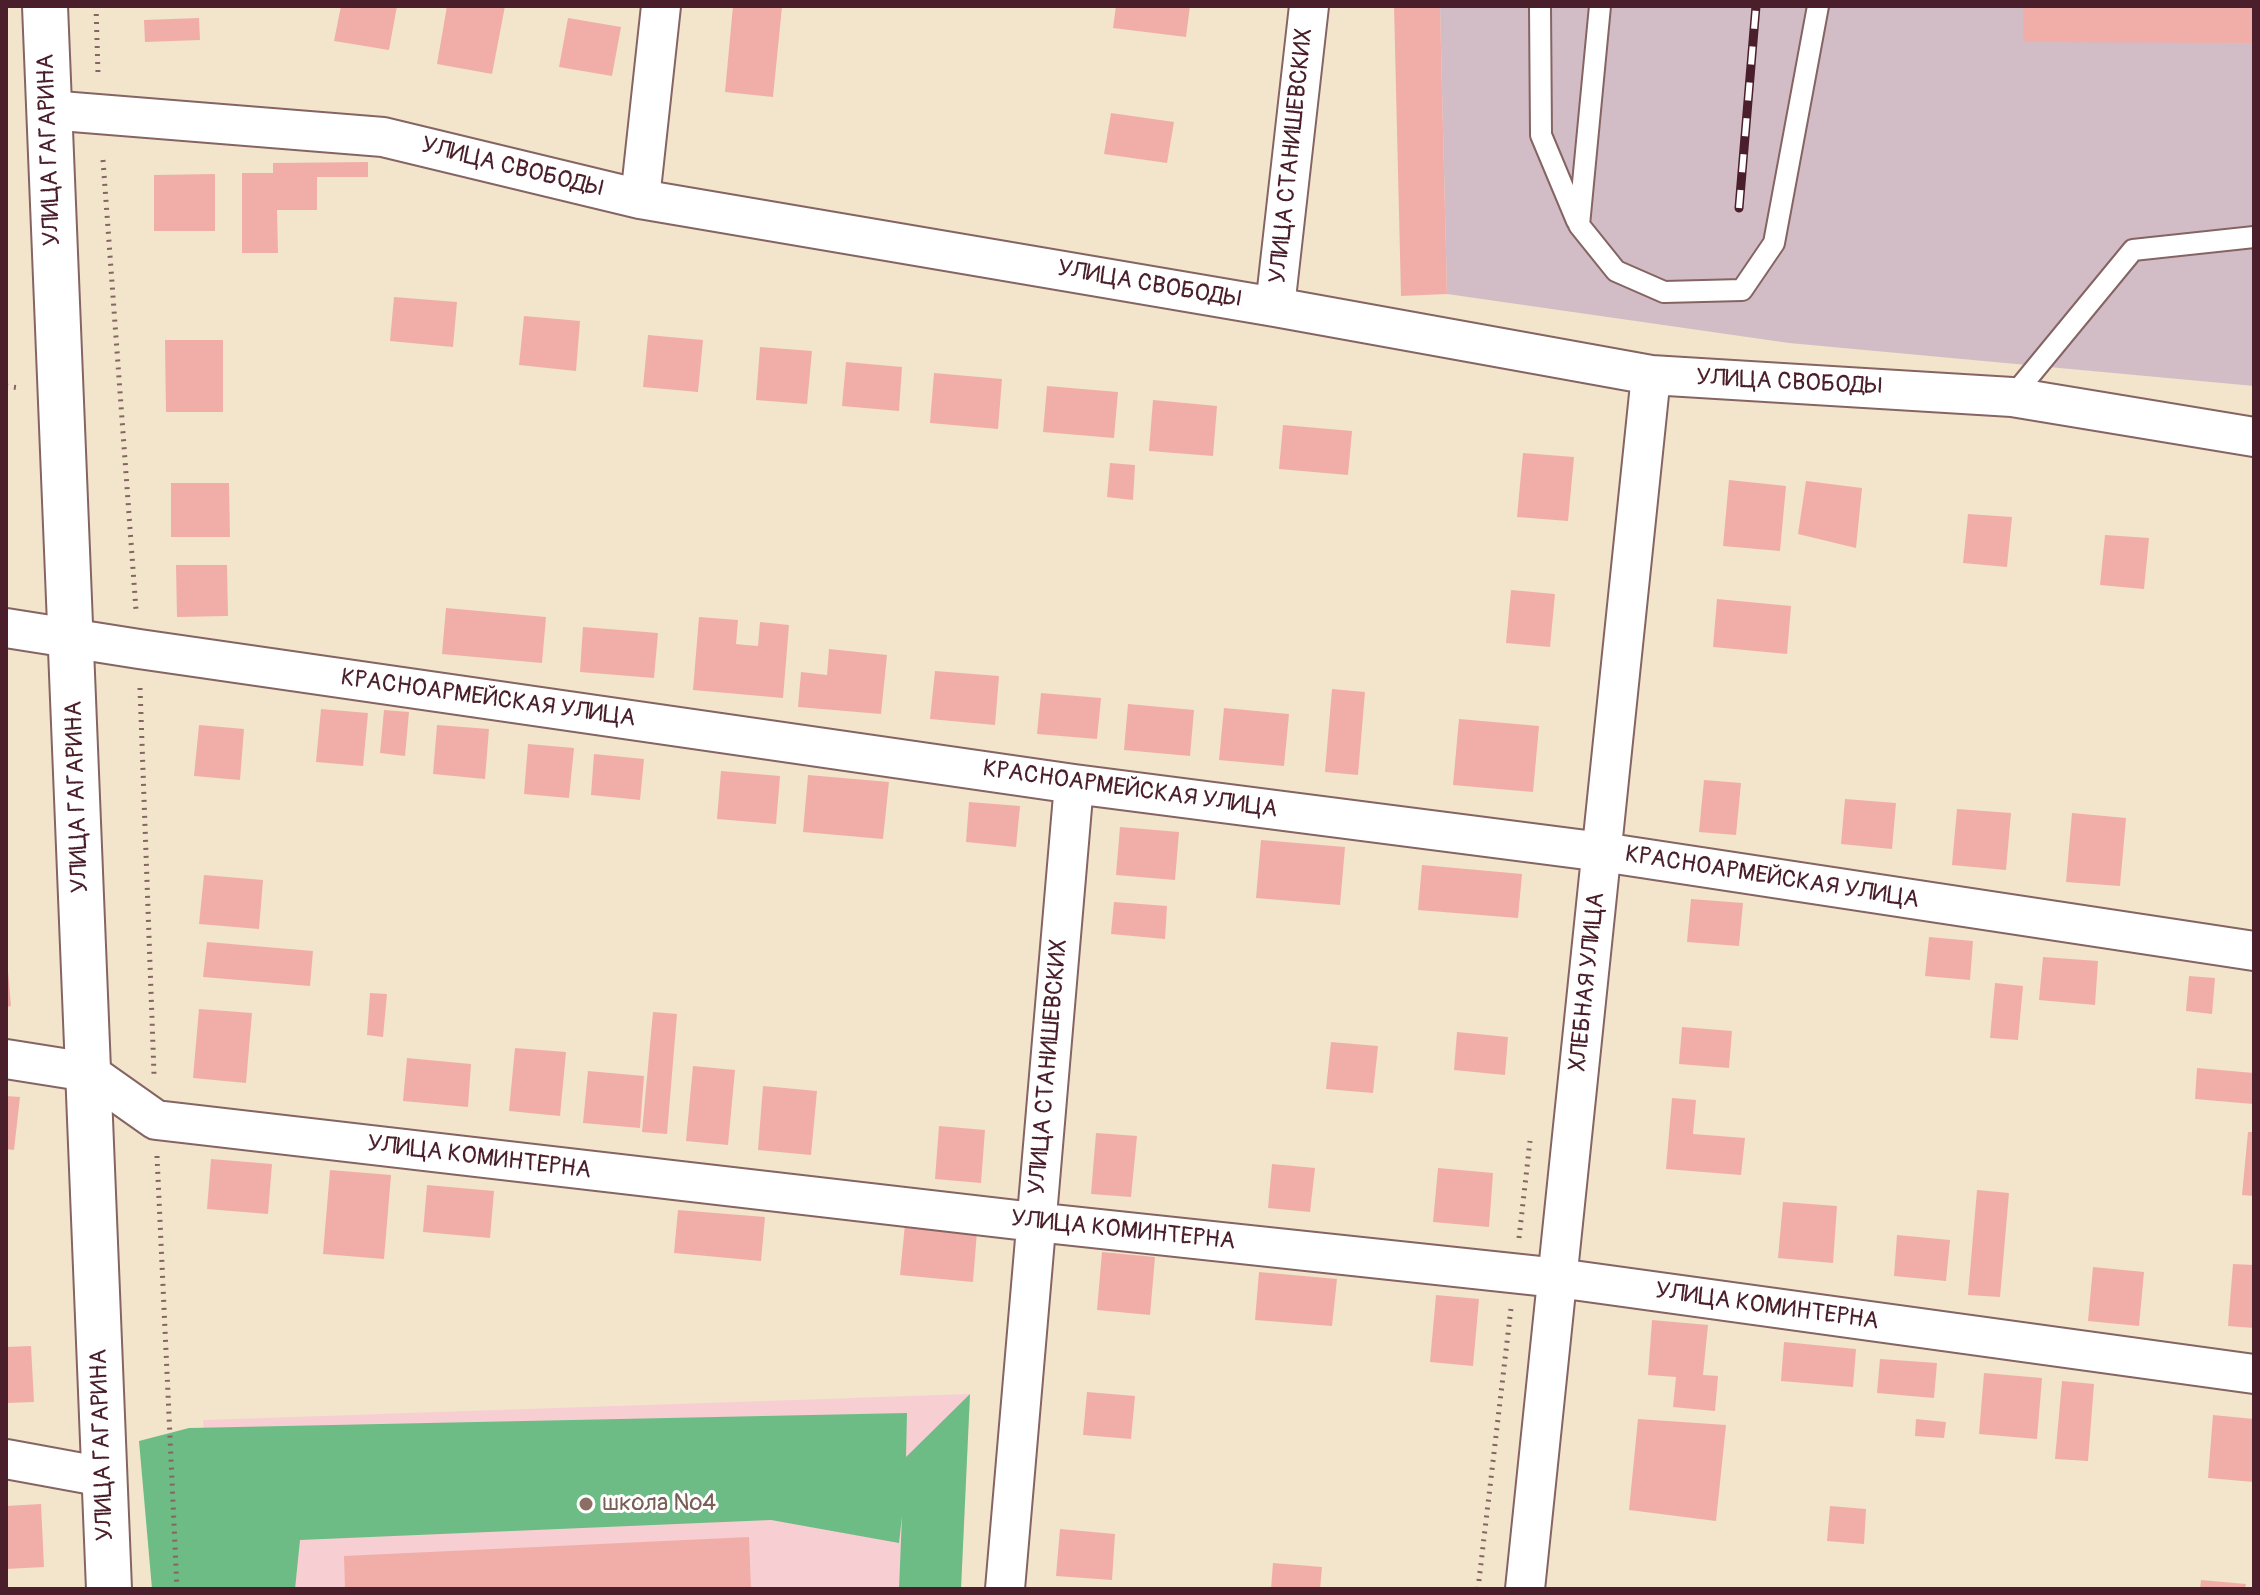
<!DOCTYPE html>
<html>
<head>
<meta charset="utf-8">
<style>
  body { margin:0 }
  #map { position:relative; width:2260px; height:1595px; overflow:hidden; background:#f2e5cc; font-family:Pangolin,sans-serif }
  canvas { display:block }
  .frame { position:absolute; inset:0; border:8px solid #4a1f2b; pointer-events:none }
</style>
</head>
<body>
<div id="map">
<canvas width="2260" height="1595"></canvas>
<div class="frame"></div>
</div>
<script>
const g = document.querySelector('canvas').getContext('2d');
g.lineJoin = 'round';
function fill(path, color) { g.fillStyle = color; g.fill(path, 'evenodd'); }
const toPath = rows => new Path2D(rows.map(r => 'M' + r).join(''));
function trace(path, color, width, dash) { g.strokeStyle = color; g.lineWidth = width; g.lineCap = dash ? 'butt' : 'round'; g.setLineDash(dash || []); g.stroke(path); }
function drawText(font, color, halo, rows, align = 'center') {
  g.font = font + ' Pangolin,sans-serif'; g.lineWidth = 6; g.setLineDash([]); g.textBaseline = 'middle'; g.strokeStyle = halo; g.fillStyle = color; for (const [text, x, y, turn = 0] of rows) {
    g.save(); g.translate(x, y); g.rotate((+turn || 0) * Math.PI / 180); g.textAlign = isNaN(turn) ? turn : align; if (halo) g.strokeText(text, 0, 0); g.fillText(text, 0, 0); g.restore();
  }
}
fill(toPath([
  [970,1394,961,1589,212,1589,203,1420]
]), '#f7cfd3');
fill(toPath([
  [1440,6,2254,6,2254,386,1789,343,1447,294]
]), '#d2bdc7');
fill(toPath([
  [970,1394,961,1589,899,1589,902,1516,899,1543,771,1520,300,1540,295,1589,152,1589,139,1441,189,1428,907,1413,906,1457]
]), '#6ebc85');
fill(toPath([
  [341,6,397,6,389,50,334,41],
  [447,6,505,6,492,74,437,64],
  [733,6,782,7,773,97,725,92],
  [1116,6,1190,6,1186,37,1113,28],
  [1394,6,1440,6,1447,294,1401,296],
  [2023,6,2254,6,2254,43,2023,42],
  [199,18,200,40,145,42,144,20],
  [568,18,621,27,612,76,559,67],
  [1111,113,1174,122,1167,163,1104,154],
  [368,162,368,177,317,177,317,210,277,210,278,253,242,253,242,173,273,173,273,163],
  [215,174,215,231,154,231,154,175],
  [394,297,457,302,453,347,390,341],
  [524,316,580,321,576,371,519,365],
  [648,335,703,340,698,392,643,387],
  [165,340,223,340,223,412,166,412],
  [760,347,812,351,807,404,756,400],
  [846,362,902,367,899,411,842,406],
  [934,373,1002,379,998,429,930,423],
  [1047,386,1118,392,1114,438,1043,432],
  [1153,400,1217,406,1213,456,1149,451],
  [1283,425,1352,431,1348,475,1279,469],
  [1523,453,1574,457,1568,521,1517,517],
  [1110,463,1135,465,1133,500,1107,497],
  [1729,480,1786,486,1780,551,1723,546],
  [1806,481,1862,488,1856,548,1798,534],
  [171,483,229,483,230,537,171,537],
  [1968,514,2012,517,2007,567,1963,563],
  [2105,535,2149,538,2144,589,2100,585],
  [176,565,227,565,228,616,177,617],
  [1511,590,1555,594,1550,647,1506,643],
  [1717,599,1791,606,1787,654,1713,647],
  [446,608,546,617,542,663,442,654],
  [699,617,738,620,736,644,745,645,758,646,760,622,789,625,783,698,693,690],
  [583,627,658,633,654,678,580,672],
  [829,649,887,655,881,714,798,707,801,672,827,675],
  [935,671,999,676,995,725,930,719],
  [1332,689,1365,692,1358,775,1325,772],
  [1041,693,1101,698,1097,739,1037,734],
  [1128,704,1194,710,1190,756,1124,750],
  [1224,708,1289,714,1284,766,1219,760],
  [321,709,368,713,363,766,316,762],
  [384,710,409,712,405,756,380,753],
  [1459,719,1539,726,1533,792,1453,785],
  [199,725,244,729,240,780,194,776],
  [437,725,489,729,485,779,433,774],
  [528,744,574,748,569,798,524,794],
  [594,754,644,759,640,800,591,795],
  [721,771,780,776,776,824,717,819],
  [808,775,889,782,883,839,803,832],
  [1704,780,1741,783,1736,835,1699,832],
  [1845,799,1896,803,1892,849,1841,844],
  [969,802,1020,806,1016,847,966,842],
  [1957,809,2011,813,2006,870,1952,865],
  [2072,813,2126,818,2120,886,2066,882],
  [1120,827,1179,832,1175,880,1116,875],
  [1261,840,1345,847,1340,905,1256,898],
  [1422,865,1522,874,1518,918,1418,910],
  [204,875,263,880,259,929,199,924],
  [1691,899,1743,903,1739,946,1687,942],
  [1114,902,1167,906,1165,939,1111,934],
  [1929,937,1973,941,1970,980,1925,976],
  [207,942,313,951,310,986,203,977],
  [2043,957,2098,961,2095,1005,2039,1000],
  [6,971,8,971,11,1006,6,1007],
  [2189,976,2215,978,2212,1014,2186,1011],
  [1995,983,2023,986,2018,1040,1990,1038],
  [370,993,387,994,383,1037,367,1035],
  [199,1009,252,1013,246,1083,193,1078],
  [653,1012,677,1014,667,1134,642,1132],
  [1682,1027,1732,1031,1729,1068,1679,1064],
  [1457,1032,1508,1037,1505,1075,1454,1070],
  [1331,1042,1378,1046,1373,1093,1326,1089],
  [515,1048,566,1052,560,1116,509,1111],
  [407,1058,471,1064,468,1107,403,1101],
  [693,1066,735,1070,728,1145,686,1141],
  [2197,1068,2254,1073,2253,1104,2195,1099],
  [588,1071,644,1076,640,1128,583,1123],
  [763,1086,817,1091,811,1155,758,1150],
  [6,1096,20,1097,14,1150,6,1149],
  [1672,1098,1696,1100,1693,1134,1745,1138,1741,1175,1666,1169],
  [939,1126,985,1130,981,1183,935,1179],
  [2248,1132,2254,1132,2254,1196,2242,1195],
  [1096,1133,1137,1136,1131,1197,1091,1194],
  [211,1159,272,1164,268,1214,207,1209],
  [1272,1164,1315,1168,1310,1212,1268,1208],
  [1438,1168,1493,1173,1489,1227,1433,1222],
  [330,1170,391,1175,384,1259,323,1254],
  [427,1185,494,1191,490,1238,423,1232],
  [1977,1190,2009,1193,2000,1297,1968,1295],
  [1783,1202,1837,1206,1833,1263,1778,1258],
  [678,1210,765,1217,761,1261,674,1253],
  [905,1224,977,1231,973,1282,900,1275],
  [1897,1235,1950,1240,1946,1281,1894,1276],
  [1102,1252,1155,1257,1150,1315,1097,1310],
  [2233,1264,2254,1265,2254,1328,2228,1326],
  [2093,1267,2144,1272,2139,1326,2088,1321],
  [1259,1272,1337,1279,1332,1326,1255,1320],
  [1436,1295,1479,1299,1473,1366,1430,1362],
  [1652,1320,1708,1325,1703,1375,1718,1376,1715,1411,1673,1407,1676,1377,1648,1375],
  [1784,1342,1856,1349,1853,1387,1781,1381],
  [31,1346,34,1402,6,1403,6,1347],
  [1880,1359,1937,1363,1934,1398,1877,1393],
  [1984,1373,2042,1378,2037,1439,1979,1434],
  [2062,1381,2094,1384,2088,1461,2055,1459],
  [1087,1392,1135,1396,1131,1439,1083,1435],
  [2213,1415,2254,1419,2254,1482,2208,1478],
  [1638,1419,1726,1425,1716,1521,1629,1510],
  [1916,1419,1946,1422,1944,1438,1915,1436],
  [41,1504,44,1567,6,1569,6,1506],
  [1830,1506,1866,1509,1864,1544,1827,1541],
  [1060,1529,1115,1534,1112,1580,1056,1576],
  [749,1537,751,1589,345,1589,344,1556],
  [1273,1563,1322,1567,1320,1589,1271,1589],
  [2201,1580,2246,1584,2245,1589,2200,1589]
]), '#f1aea9');
const service = toPath([
  [1540,6,1541,135,1577,221],
  [1600,6,1579,225,1616,271,1664,292,1742,290,1774,243,1818,6],
  [2012,397,2133,250,2254,237]
]);
const minor = toPath([
  [48,110,383,137,640,199,1275,307,1651,375,2012,397,2254,437],
  [640,199,661,6],
  [1275,307,1309,6],
  [6,628,139,649,1074,784,1602,852,2254,951],
  [6,1059,88,1072,156,1120,1035,1222,1558,1278,2254,1374],
  [6,1459,104,1477],
  [1005,1589,1074,784],
  [1525,1589,1651,375]
]);
const tertiary = toPath([
  [45,6,109,1589]
]);
trace(service, '#856463', 24);
trace(minor, '#856463', 42);
trace(tertiary, '#856463', 48);
trace(toPath([
  [96,6,98,74],
  [103,160,136,610],
  [6,386,20,388],
  [140,688,154,1074],
  [157,1156,177,1589],
  [1519,1238,1530,1141],
  [1478,1589,1511,1308]
]), '#856463', 5, [2, 6]);
trace(service, '#fff', 20);
trace(minor, '#fff', 38);
trace(tertiary, '#fff', 44);
const rail = toPath([
  [1739,208,1756,6]
]);
trace(rail, '#4a1f2b', 9);
trace(rail, '#fff', 6, [18]);
for (const [x, y, r, color] of [
  [586,1504,8,"#8d6e63"]
]) { const dot = new Path2D(); dot.arc(x, y, r, 0, 2 * Math.PI); g.fillStyle = color; g.fill(dot); trace(dot, '#fff', 3); }
drawText('24px', '#4a1f2b', '#fff', [
  ["УЛИЦА ГАГАРИНА",50,150,-92],
  ["УЛИЦА СТАНИШЕВСКИХ",1292,156,-84],
  ["УЛИЦА СВОБОДЫ",512,168,14],
  ["УЛИЦА СВОБОДЫ",1149,285,10],
  ["УЛИЦА СВОБОДЫ",1789,383,3],
  ["КРАСНОАРМЕЙСКАЯ УЛИЦА",488,699,8],
  ["КРАСНОАРМЕЙСКАЯ УЛИЦА",1130,790,8],
  ["УЛИЦА ГАГАРИНА",78,797,-92],
  ["КРАСНОАРМЕЙСКАЯ УЛИЦА",1772,878,9],
  ["ХЛЕБНАЯ УЛИЦА",1588,982,-84],
  ["УЛИЦА СТАНИШЕВСКИХ",1049,1067,-85],
  ["УЛИЦА КОМИНТЕРНА",479,1158,7],
  ["УЛИЦА КОМИНТЕРНА",1123,1231,6],
  ["УЛИЦА КОМИНТЕРНА",1767,1307,8],
  ["УЛИЦА ГАГАРИНА",103,1445,-92]
]);
drawText('24px', '#785e54', '#fff', [
  ["школа №4",602,1504]
], 'left');
</script>
</body>
</html>
